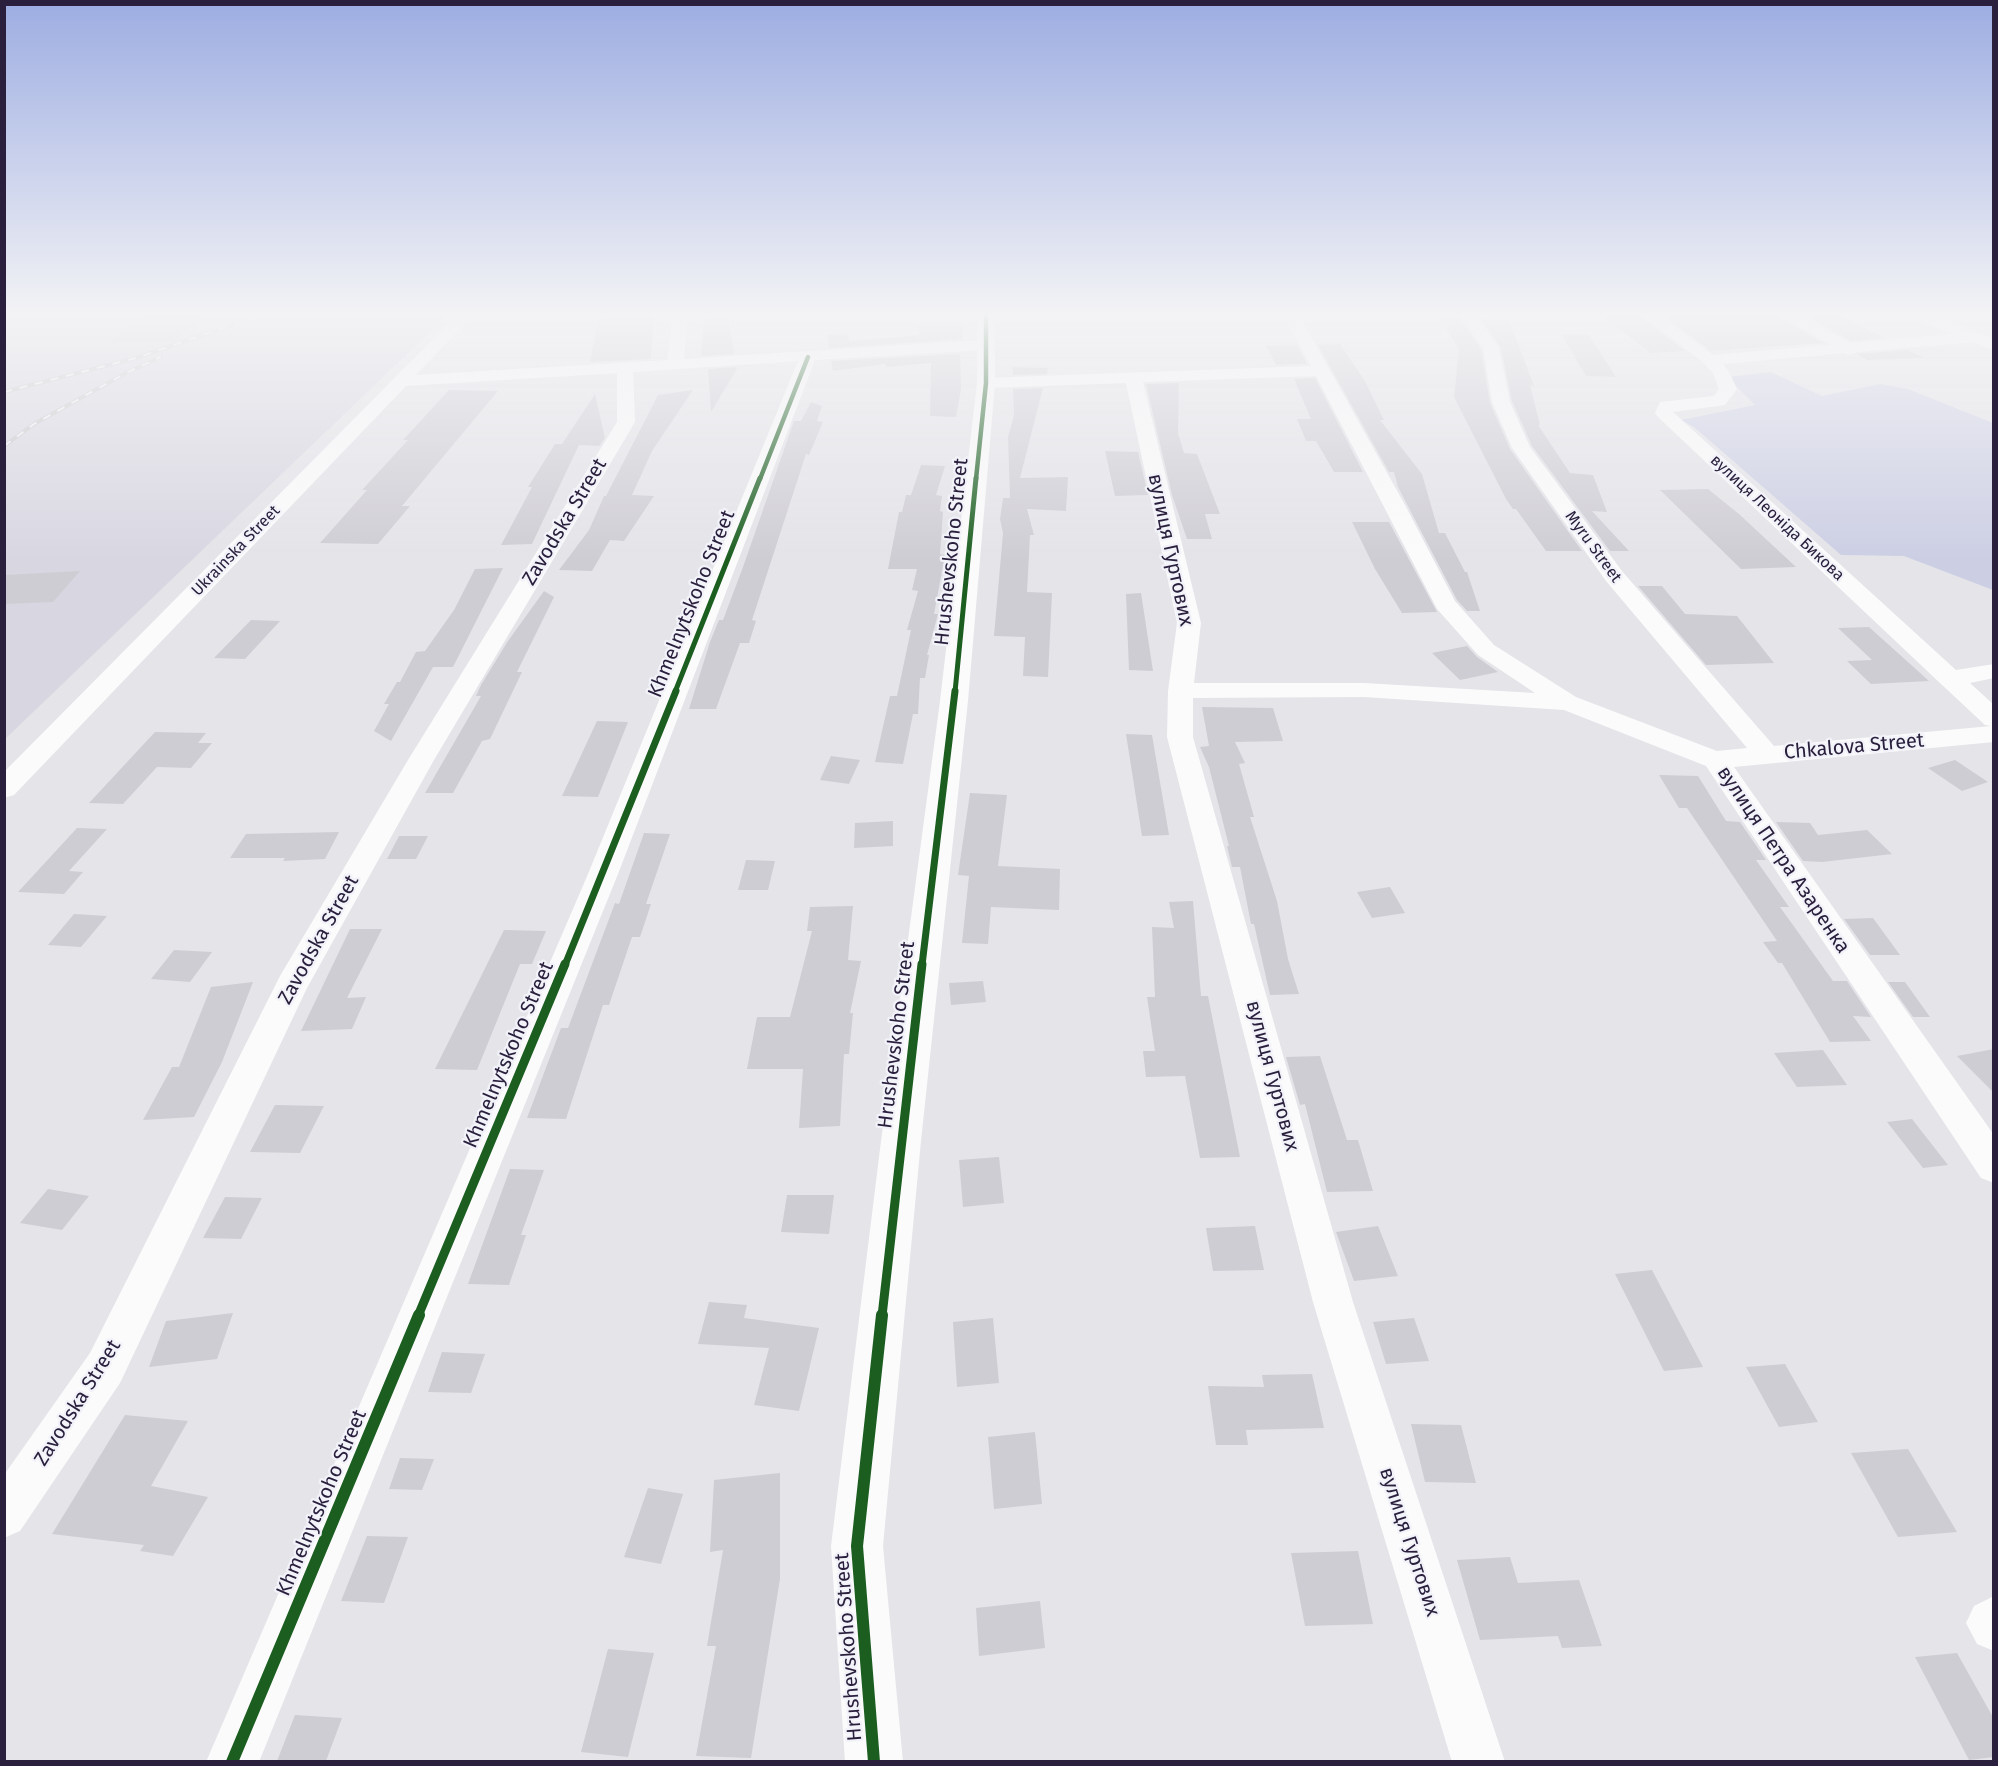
<!DOCTYPE html>
<html>
<head>
<meta charset="utf-8">
<style>
  body { margin:0 }
  #map { position:relative; width:1998px; height:1766px; overflow:hidden; background:#e4e4e9; font-family:"Fira Sans",sans-serif }
  canvas { display:block }
  .frame { position:absolute; inset:0; border:6px solid #2a203e; pointer-events:none }
</style>
</head>
<body>
<div id="map">
<canvas width="1998" height="1766"></canvas>
<div class="frame"></div>
</div>
<script>
const g = document.querySelector('canvas').getContext('2d');
g.lineJoin = 'round';
function fill(path, color) { g.fillStyle = color; g.fill(path, 'evenodd'); }
const toPath = rows => new Path2D(rows.map(r => 'M' + r).join(''));
function trace(path, color, width, dash) { g.strokeStyle = color; g.lineWidth = width; g.lineCap = dash ? 'butt' : 'round'; g.setLineDash(dash || []); g.stroke(path); }
function drawText(font, color, halo, rows, align = 'center') {
  g.font = font + ' "Fira Sans",sans-serif'; g.lineWidth = 4.5; g.setLineDash([]); g.textBaseline = 'middle'; g.strokeStyle = halo; g.fillStyle = color; for (const [text, x, y, turn = 0] of rows) {
    g.save(); g.translate(x, y); g.rotate((+turn || 0) * Math.PI / 180); g.textAlign = isNaN(turn) ? turn : align; if (halo) g.strokeText(text, 0, 0); g.fillText(text, 0, 0); g.restore();
  }
}
fill(toPath([
  [5,313,450,313,5,739]
]), '#d8d6e1');
fill(toPath([
  [1771,372,1822,396,1880,384,1908,389,1993,423,1993,590,1904,556,1841,555,1694,427,1681,420,1755,405,1727,377]
]), '#cccfe4');
fill(toPath([
  [166,313,207,313,174,341,109,343,144,315],
  [1598,313,1637,313,1685,351,1651,353],
  [1659,313,1779,313,1782,318,1823,343,1711,351],
  [1802,313,1843,313,1844,317,1884,338,1851,341],
  [654,317,651,359,590,362,598,319],
  [728,317,734,354,701,356,704,319],
  [1439,318,1460,318,1481,349,1490,403,1510,449,1582,551,1546,551,1516,509,1513,509,1506,499,1454,397,1459,349],
  [1481,319,1509,320,1534,386,1530,385,1540,425,1538,425,1570,473,1593,475,1607,512,1592,511,1629,551,1610,551,1532,446,1512,401,1501,348],
  [918,326,963,326,962,339,829,348,827,335,848,333,850,341,920,335],
  [1561,334,1589,335,1616,377,1586,376],
  [1340,344,1365,381,1384,420,1380,420,1422,474,1439,533,1445,533,1465,572,1467,572,1480,611,1467,611,1457,600,1398,487,1394,472,1389,472,1318,345],
  [1297,345,1307,364,1276,365,1266,346],
  [1908,350,1924,358,1867,360,1857,354],
  [960,354,961,389,956,417,930,416,931,363,886,367,885,364,833,371,831,361],
  [736,367,737,369,711,412,708,369],
  [1012,367,1048,368,1047,374,1013,375],
  [1315,378,1363,472,1334,472,1316,441,1306,441,1297,419,1311,419,1294,379],
  [1179,383,1178,433,1184,453,1197,454,1220,514,1205,514,1212,539,1187,539,1172,495,1146,384],
  [1043,388,1020,478,1068,477,1066,511,1027,509,1034,535,1030,535,1027,592,1052,593,1048,677,1023,676,1025,637,994,636,1003,533,1000,519,1003,498,1010,498,1008,437,1014,415,1013,389],
  [449,390,498,391,402,506,410,506,378,544,320,543,367,490,362,490,408,440,403,440],
  [693,390,652,451,632,495,654,496,624,541,610,540,592,571,559,570,589,530,604,496,606,496,658,395],
  [595,394,605,438,599,446,579,445,532,544,501,545,532,487,528,487,555,444,562,444],
  [811,402,822,406,817,421,823,422,809,455,806,454,752,620,756,621,749,643,740,643,716,709,689,709,710,642,719,620,723,620,743,567,794,421,801,421],
  [1105,451,1138,452,1148,495,1115,496],
  [921,465,945,466,936,495,942,496,940,511,943,512,940,554,945,555,934,614,938,614,927,655,929,655,925,678,920,678,918,714,913,714,903,764,875,762,890,696,897,696,911,630,907,630,918,591,912,590,917,569,888,569,899,512,902,512,906,495,911,495],
  [1708,489,1739,514,1796,567,1741,569,1660,490],
  [1352,522,1389,522,1437,612,1402,613,1375,569],
  [503,568,453,667,433,667,391,741,374,731,389,704,384,704,397,682,400,682,416,652,425,651,454,610,475,569],
  [80,571,53,602,4,604,4,575],
  [1638,586,1662,586,1685,614,1737,616,1774,663,1706,665],
  [544,591,554,597,517,672,522,672,490,739,482,741,453,793,425,793,481,696,476,696,481,685,508,641],
  [1141,593,1153,671,1129,670,1126,594],
  [251,620,280,621,245,659,214,658],
  [1869,627,1929,681,1871,684,1847,661,1872,660,1838,628],
  [1467,646,1477,657,1498,672,1460,680,1432,653],
  [1202,707,1273,708,1283,741,1235,742,1245,763,1239,764,1254,817,1250,817,1277,901,1288,959,1299,994,1270,995,1254,924,1251,924,1240,867,1232,867,1227,846,1229,846,1209,767,1200,747,1209,746],
  [597,721,628,722,598,797,562,796],
  [155,732,206,733,198,743,212,743,191,768,157,767,123,804,89,803],
  [1126,734,1152,735,1169,835,1142,836],
  [831,756,860,760,849,784,820,780],
  [1955,760,1988,782,1962,791,1928,768],
  [1659,775,1698,776,1726,821,1740,822,1766,860,1756,860,1789,907,1780,907,1833,981,1847,981,1871,1017,1853,1016,1871,1041,1830,1042,1782,963,1778,963,1763,942,1777,941,1687,808,1679,808],
  [970,793,1007,795,998,866,1060,869,1059,910,991,907,988,944,962,943,969,876,958,875],
  [893,821,893,846,854,848,855,823],
  [1776,822,1810,823,1818,835,1867,830,1892,854,1822,862,1803,861],
  [77,828,107,829,69,871,83,872,64,894,18,892],
  [339,832,325,859,283,861,285,858,230,858,246,834],
  [644,833,670,834,646,904,651,904,640,937,632,937,609,1005,603,1005,566,1119,527,1118,561,1028,568,1028,615,903,619,904],
  [399,836,428,836,416,859,387,859],
  [746,860,775,861,768,890,738,890],
  [1390,887,1405,913,1372,918,1357,892],
  [1193,901,1201,996,1208,996,1240,1157,1200,1158,1185,1076,1146,1077,1143,1051,1155,1051,1147,997,1155,997,1152,927,1174,928,1169,902],
  [853,906,848,960,861,961,850,1013,853,1013,849,1054,844,1054,840,1126,799,1128,803,1069,747,1069,757,1017,790,1017,812,931,807,931,810,907],
  [74,914,107,916,81,947,48,945],
  [1873,918,1900,955,1870,955,1844,919],
  [350,929,382,929,347,998,366,997,352,1029,301,1031],
  [504,930,546,931,532,964,520,964,477,1070,435,1069],
  [174,950,212,952,190,982,151,979],
  [983,981,986,1002,951,1005,949,983],
  [253,982,222,1062,194,1117,143,1120,172,1067,179,1067,211,987],
  [1888,982,1905,982,1930,1017,1913,1017],
  [1994,1049,1994,1093,1957,1056],
  [1823,1050,1847,1085,1797,1087,1774,1053],
  [1320,1056,1347,1140,1358,1140,1373,1191,1327,1192,1305,1104,1300,1105,1286,1057],
  [275,1105,324,1106,300,1153,250,1152],
  [1912,1119,1948,1165,1923,1168,1887,1122],
  [999,1157,1004,1203,963,1207,959,1160],
  [510,1169,544,1170,521,1235,526,1235,509,1285,468,1284],
  [48,1189,89,1196,62,1230,20,1223],
  [787,1195,834,1195,829,1234,781,1232],
  [225,1197,262,1198,241,1239,203,1238],
  [1255,1226,1264,1270,1213,1271,1206,1228],
  [1378,1226,1398,1276,1354,1281,1336,1232],
  [1652,1270,1703,1367,1664,1371,1615,1274],
  [709,1302,747,1305,744,1318,819,1328,799,1411,754,1405,769,1348,698,1344],
  [233,1313,217,1359,149,1367,166,1321],
  [993,1318,999,1383,957,1387,953,1322],
  [1414,1318,1429,1361,1386,1364,1373,1322],
  [442,1352,485,1354,471,1393,428,1392],
  [1785,1364,1818,1422,1779,1427,1746,1367],
  [1312,1374,1324,1428,1246,1430,1248,1445,1216,1445,1208,1386,1264,1387,1262,1375],
  [125,1415,188,1421,151,1486,208,1497,173,1556,140,1551,144,1545,52,1534],
  [1411,1424,1461,1425,1476,1483,1425,1482],
  [1035,1432,1042,1504,994,1509,988,1437],
  [1908,1449,1957,1532,1898,1537,1851,1453],
  [400,1458,434,1459,422,1490,389,1489],
  [780,1473,780,1579,751,1758,696,1756,716,1646,707,1646,723,1550,710,1552,714,1480],
  [648,1488,683,1494,661,1564,624,1557],
  [367,1536,408,1537,384,1603,341,1601],
  [1358,1551,1373,1624,1305,1626,1291,1553],
  [1510,1557,1518,1583,1579,1580,1602,1646,1562,1648,1558,1636,1480,1640,1457,1560],
  [1040,1601,1045,1648,979,1656,976,1608],
  [608,1649,654,1653,628,1757,581,1752],
  [1957,1653,1994,1719,1994,1757,1969,1760,1915,1657],
  [295,1715,342,1718,326,1761,277,1761]
]), '#cfcdd4');
fill(toPath([
  [459,313,475,313,416,375,668,360,672,313,687,313,684,359,984,340,992,345,984,350,815,360,618,874,259,1762,206,1762,588,874,798,361,633,372,635,422,434,760,307,988,120,1383,20,1531,4,1538,4,1475,90,1353,280,976,408,760,617,422,617,373,406,386,14,795,4,798,4,772,459,313],
  [1282,313,1298,313,1405,505,1455,601,1494,645,1576,697,1717,751,1747,748,1606,581,1512,448,1492,402,1483,348,1459,313,1474,313,1499,348,1510,402,1530,447,1622,571,1774,746,1991,726,1985,725,1941,684,1658,417,1655,413,1660,402,1714,396,1719,389,1713,373,1704,363,1639,313,1656,313,1713,355,1830,345,1783,316,1781,313,1798,313,1850,343,1976,332,1984,337,1976,342,1857,352,1850,355,1844,353,1723,364,1729,372,1737,389,1725,405,1673,412,1956,670,1994,664,1994,678,1970,683,1994,705,1994,742,1734,767,1994,1135,1994,1183,1981,1178,1706,766,1564,710,1364,697,1193,698,1193,737,1353,1302,1505,1762,1452,1762,1313,1302,1167,737,1168,691,1177,623,1126,383,986,388,980,387,977,383,980,379,986,378,1311,366,1282,313],
  [1316,376,1437,609,1478,655,1535,693,1364,683,1194,683,1201,623,1143,382,1316,376],
  [1994,1596,1994,1651,1977,1644,1966,1623,1974,1606,1994,1596]
]), '#fbfbfc');
fill(toPath([
  [978,313,994,313,995,383,968,701,921,1141,883,1546,903,1762,845,1762,831,1546,881,1141,940,701,977,383,978,313],
  [1905,313,1927,313,1994,339,1994,350,1907,317,1905,313]
]), '#fbfbfc');
const rail = toPath([
  [4,392,136,358,267,313],
  [4,446,34,424,126,373,161,357]
]);
trace(rail, '#c7c6ca', 4);
trace(rail, '#f2f2f9', 2, [8]);
trace(toPath([
  [760,479,808,357],
  [976,479,986,383,986,313]
]), '#1b5e20', 4.5);
trace(toPath([
  [675,692,760,478],
  [955,692,976,478]
]), '#1b5e20', 5);
trace(toPath([
  [565,965,676,691],
  [922,965,955,691]
]), '#1b5e20', 7);
trace(toPath([
  [418,1316,565,964],
  [882,1316,922,964]
]), '#1b5e20', 9);
trace(toPath([
  [232,1762,419,1315],
  [874,1762,857,1546,882,1315]
]), '#1b5e20', 12);
const sky = g.createLinearGradient(0, 0, 0, 560);
sky.addColorStop(0, '#9dade2');
sky.addColorStop(0.56, '#f3f3f5');
sky.addColorStop(1, '#f3f3f500');
g.fillStyle = sky;
g.fillRect(0, 0, 1998, 560);
drawText('16px', '#2a203e', '#f2f2f9', [
  ["вулиця Леоніда Бикова",1777,518,43],
  ["Myru Street",1593,547,54],
  ["Ukrainska Street",236,551,-46]
]);
drawText('20px', '#2a203e', '#f2f2f9', [
  ["Zavodska Street",565,522,-59],
  ["вулиця Гуртових",1170,550,78],
  ["Hrushevskoho Street",952,552,-84],
  ["Khmelnytskoho Street",692,604,-68],
  ["Chkalova Street",1854,747,-5],
  ["вулиця Петра Азаренка",1783,860,56],
  ["Zavodska Street",319,940,-61],
  ["Hrushevskoho Street",897,1035,-83],
  ["Khmelnytskoho Street",509,1055,-67],
  ["вулиця Гуртових",1272,1076,75],
  ["Zavodska Street",78,1403,-58],
  ["Khmelnytskoho Street",322,1503,-67],
  ["вулиця Гуртових",1409,1542,72],
  ["Hrushevskoho Street",849,1647,-94]
]);
</script>
</body>
</html>
